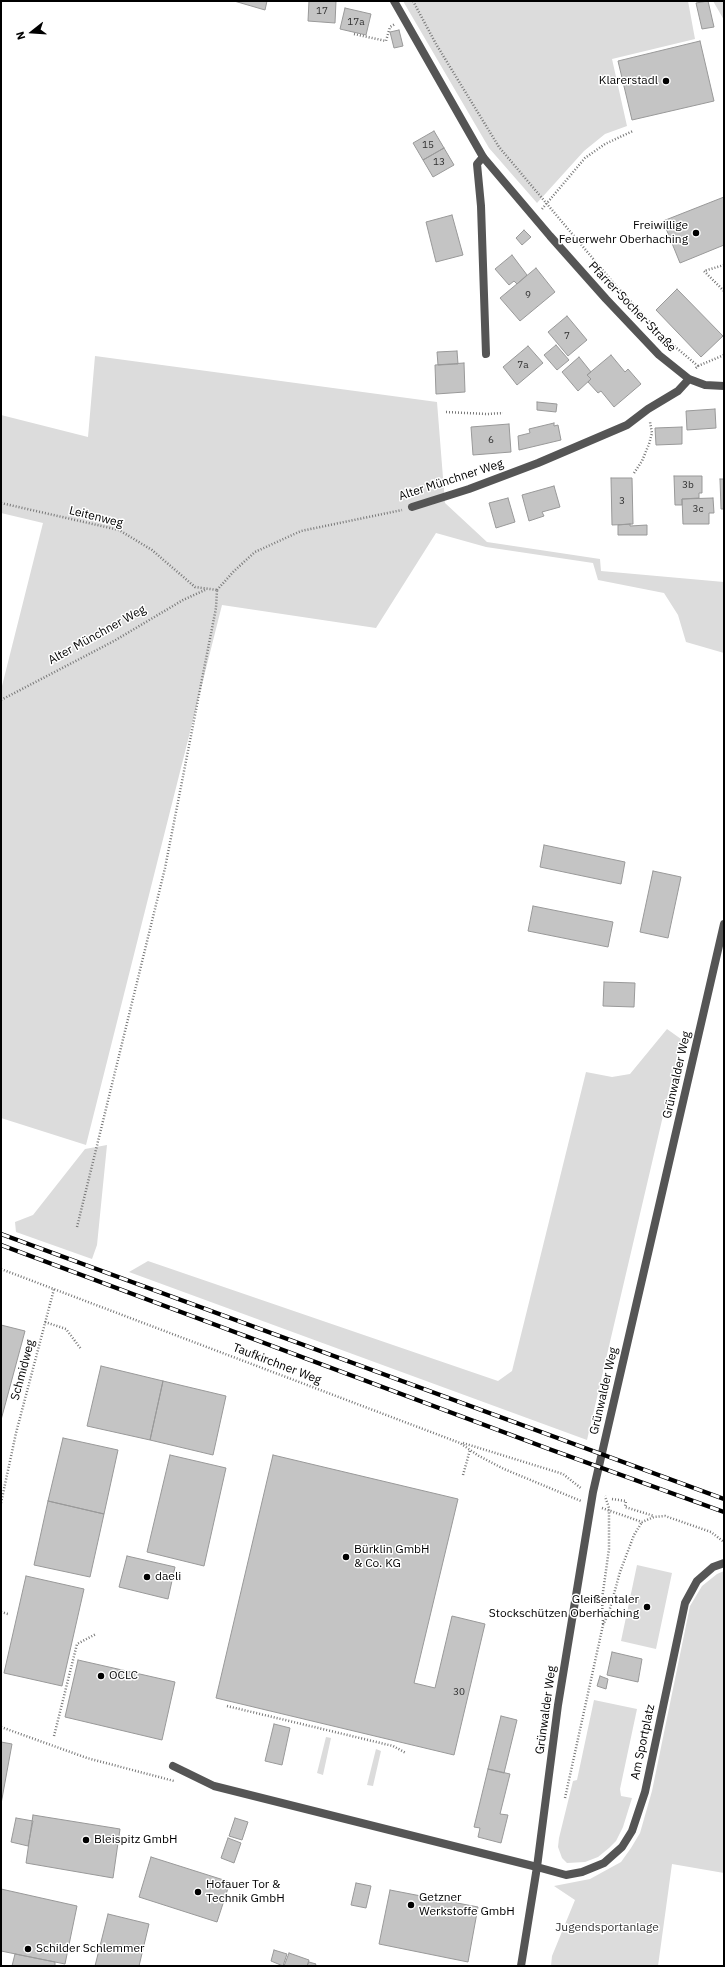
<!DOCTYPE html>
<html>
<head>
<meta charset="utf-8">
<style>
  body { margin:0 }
  #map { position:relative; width:725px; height:1967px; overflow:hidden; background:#fff; font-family:"IBM Plex Sans",sans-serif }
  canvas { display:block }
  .frame { position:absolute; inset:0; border:2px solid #000; pointer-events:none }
  .north { position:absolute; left:12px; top:12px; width:40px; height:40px; -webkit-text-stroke:3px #fff; paint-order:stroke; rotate:253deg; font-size:11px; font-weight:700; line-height:16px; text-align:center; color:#000 }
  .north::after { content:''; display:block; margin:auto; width:14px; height:18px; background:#000; clip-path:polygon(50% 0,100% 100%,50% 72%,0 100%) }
</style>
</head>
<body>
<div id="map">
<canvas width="725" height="1967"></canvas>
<div class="frame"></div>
<div class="north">N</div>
</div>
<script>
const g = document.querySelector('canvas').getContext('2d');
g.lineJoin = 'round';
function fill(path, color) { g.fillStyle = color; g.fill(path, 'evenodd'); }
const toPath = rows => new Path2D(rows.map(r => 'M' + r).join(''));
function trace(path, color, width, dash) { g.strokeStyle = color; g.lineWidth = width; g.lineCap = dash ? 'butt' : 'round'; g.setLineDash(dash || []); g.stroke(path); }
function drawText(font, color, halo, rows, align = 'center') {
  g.font = font + ' "IBM Plex Sans",sans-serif'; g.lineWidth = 3; g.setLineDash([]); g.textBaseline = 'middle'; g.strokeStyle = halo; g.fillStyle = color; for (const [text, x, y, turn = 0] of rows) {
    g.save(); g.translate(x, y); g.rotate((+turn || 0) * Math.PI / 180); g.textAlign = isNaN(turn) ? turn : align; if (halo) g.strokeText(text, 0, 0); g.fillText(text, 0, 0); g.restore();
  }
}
fill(toPath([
  [403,1,688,1,695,39,612,59,627,126,605,134,584,151,537,203,489,148],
  [713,1,724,1,724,20],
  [95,356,437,402,445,503,487,542,600,559,601,571,724,582,724,653,686,642,678,615,664,593,598,580,593,563,486,547,436,533,376,628,222,605,86,1145,1,1118,1,690,43,523,1,513,1,415,88,437],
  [667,1029,681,1039,587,1440,129,1272,148,1261,498,1381,512,1371,586,1072,612,1077,630,1074],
  [107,1145,97,1245,92,1259,16,1232,15,1222,33,1215,85,1149],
  [637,1565,672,1573,656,1649,621,1641],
  [724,1571,724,1873,672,1864,658,1966,551,1966,552,1956,575,1900,554,1886,590,1879,621,1862,631,1848,640,1833,652,1791,690,1606,702,1586,717,1574],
  [594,1700,637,1709,620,1789,621,1796,632,1798,623,1827,616,1841,609,1848,598,1857,585,1862,567,1863,562,1858,558,1847,559,1838,573,1781,577,1780],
  [326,1737,331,1738,323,1775,317,1773],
  [376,1749,381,1751,373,1786,367,1785]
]), '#dcdcdc');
const building = toPath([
  [234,1,267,1,265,10,234,1],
  [309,1,336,1,335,23,308,21,309,1],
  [708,1,714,27,702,29,696,3,708,1],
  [345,8,371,14,366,35,340,29,345,8],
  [399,30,403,46,394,48,390,32,399,30],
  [700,41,714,101,632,120,618,61,700,41],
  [434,131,444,148,423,160,413,143,434,131],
  [444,148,454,165,433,177,423,160,444,148],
  [724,197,724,245,680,263,663,221,724,197],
  [452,215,463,255,436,262,426,222,452,215],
  [524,230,531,237,522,245,516,238,524,230],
  [512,255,527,275,517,284,514,281,509,285,495,269,512,255],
  [536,268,555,292,520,321,500,298,536,268],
  [677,289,723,336,701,357,656,310,677,289],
  [567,316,587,340,568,356,548,332,567,316],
  [556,345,569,360,557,370,544,355,556,345],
  [528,346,543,363,517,385,503,367,528,346],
  [457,351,458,364,438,365,437,352,457,351],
  [611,355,625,372,628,369,641,384,614,407,601,391,598,393,588,382,591,379,587,375,611,355],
  [579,357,591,372,587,375,591,379,578,391,562,372,579,357],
  [464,363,465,392,436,394,435,365,464,363],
  [537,402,557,404,556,412,537,410,537,402],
  [715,409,716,428,687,430,686,411,715,409],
  [554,423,554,426,558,425,561,440,519,450,518,436,530,433,529,429,554,423],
  [509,424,511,452,473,455,471,427,509,424],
  [682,427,682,444,656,445,655,428,682,427],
  [674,476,702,476,702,493,699,493,699,498,682,499,682,505,675,505,674,476],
  [611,478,632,478,633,524,612,525,611,478],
  [720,479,724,479,724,509,721,509,720,479],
  [554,486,560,507,542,512,544,516,529,521,522,495,554,486],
  [508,498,515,522,496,528,489,503,508,498],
  [713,498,714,513,709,513,709,524,683,524,682,499,713,498],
  [630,524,630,526,647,525,647,535,618,535,618,525,630,524],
  [544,845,625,862,621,884,540,867,544,845],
  [653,871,681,877,668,938,640,932,653,871],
  [533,906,613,922,608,947,528,931,533,906],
  [604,982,635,983,634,1007,603,1006,604,982],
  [1,1325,25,1331,1,1420,1,1325],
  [101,1366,163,1381,150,1440,87,1426,101,1366],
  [163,1381,226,1396,213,1455,150,1440,163,1381],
  [63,1438,118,1450,104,1514,48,1501,63,1438],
  [170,1455,226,1468,204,1566,147,1552,170,1455],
  [273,1455,458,1499,414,1683,435,1688,452,1616,485,1624,454,1755,216,1698,273,1455],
  [48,1501,104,1514,90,1577,34,1565,48,1501],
  [127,1556,175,1567,168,1599,119,1587,127,1556],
  [26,1576,84,1589,62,1686,4,1673,26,1576],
  [612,1652,642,1659,638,1682,607,1675,612,1652],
  [78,1660,175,1682,162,1740,65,1717,78,1660],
  [600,1676,608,1679,606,1689,597,1686,600,1676],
  [501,1716,517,1720,504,1773,488,1769,501,1716],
  [274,1724,290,1728,282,1765,265,1761,274,1724],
  [1,1742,12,1744,1,1804,1,1742],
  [488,1769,510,1774,500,1814,508,1815,501,1843,478,1837,480,1828,474,1827,488,1769],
  [33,1815,120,1829,113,1878,26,1863,33,1815],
  [16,1818,33,1821,28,1846,11,1842,16,1818],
  [235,1818,248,1822,242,1840,229,1836,235,1818],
  [228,1838,241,1843,234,1863,221,1858,228,1838],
  [151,1857,230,1882,217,1922,139,1897,151,1857],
  [356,1883,371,1886,366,1908,351,1905,356,1883],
  [1,1889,77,1906,65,1964,1,1951,1,1889],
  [390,1890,478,1907,468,1962,379,1944,390,1890],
  [108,1914,149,1924,139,1966,95,1966,108,1914],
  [274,1950,287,1954,283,1966,271,1961,274,1950],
  [289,1953,309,1960,307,1966,284,1966,289,1953],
  [15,1954,55,1962,55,1966,12,1966,15,1954],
  [309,1962,316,1964,315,1966,307,1966,309,1962]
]);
fill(building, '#c4c4c4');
trace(building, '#999', 1);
trace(toPath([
  [413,1,436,44,499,147,616,286,667,340,698,366,695,369],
  [354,34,386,41,390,27,395,24],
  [542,209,585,158,605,144,633,131],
  [724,265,704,271,724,291],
  [698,366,724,355],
  [446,412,487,414,503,413],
  [634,473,642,461,649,444,652,433,650,422],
  [1,503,119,530,152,550,195,587,217,590],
  [217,590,234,571,255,552,301,531,402,510],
  [1,700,114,641,183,600,205,590],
  [77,1227,165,868,216,608,217,590],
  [1,1269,460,1443,479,1456,504,1469,581,1501],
  [45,1322,66,1329,81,1349],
  [463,1443,563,1474,582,1489],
  [463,1475,470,1450],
  [612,1499,626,1501,625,1507,654,1516],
  [1,1503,16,1433,54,1289],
  [602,1508,642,1522,654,1517,665,1516,711,1532,724,1542],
  [1,1612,8,1614],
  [603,1624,602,1599,609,1549,609,1508,605,1496],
  [227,1706,393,1746,406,1753],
  [1,1727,87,1758,174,1781],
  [54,1736,77,1644,96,1634],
  [565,1798,603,1625,609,1612,620,1572,634,1535,642,1522]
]), '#777', 2.5, [1, 2]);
trace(toPath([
  [483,157,477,164,481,206,486,354],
  [173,1766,214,1786,537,1867]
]), '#555', 8);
trace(toPath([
  [394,1,483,157,550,236,606,299,659,355,689,379,705,385,724,386],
  [412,507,469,489,538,463,627,425,648,409,678,391,689,379],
  [537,1867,566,1875,582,1872,604,1863,622,1847,632,1831,645,1792,685,1603,697,1581,713,1567,724,1563],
  [521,1966,537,1867,558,1705,593,1492,724,924]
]), '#555', 8);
const rail = toPath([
  [1,1234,724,1499],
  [1,1245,549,1449,724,1512]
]);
trace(rail, '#000', 4.5);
trace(rail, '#fff', 3, [9]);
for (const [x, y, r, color] of [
  [666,81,4,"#000"],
  [696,233,4,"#000"],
  [346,1557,4,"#000"],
  [147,1577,4,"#000"],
  [647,1607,4,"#000"],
  [101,1676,4,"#000"],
  [86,1840,4,"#000"],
  [198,1892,4,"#000"],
  [411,1905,4,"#000"],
  [28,1949,4,"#000"]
]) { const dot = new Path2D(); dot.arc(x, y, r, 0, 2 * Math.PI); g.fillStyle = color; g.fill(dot); trace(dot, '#fff', 1.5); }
drawText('10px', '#313131', null, [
  ["17",322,11],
  ["17a",356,22],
  ["15",428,145],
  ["13",439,162],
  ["9",528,295],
  ["7",567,336],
  ["7a",523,365],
  ["6",491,440],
  ["3b",688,485],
  ["3",622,501],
  ["3c",698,509],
  ["30",459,1692]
]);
drawText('12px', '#000', '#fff', [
  ["Klarerstadl",658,81,"right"],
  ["Freiwillige",688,226,"right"],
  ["Feuerwehr Oberhaching",688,240,"right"],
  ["Bürklin GmbH",354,1550],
  ["& Co. KG",354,1564],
  ["daeli",155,1577],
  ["Gleißentaler",639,1600,"right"],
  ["Stockschützen Oberhaching",639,1614,"right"],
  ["OCLC",109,1676],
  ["Bleispitz GmbH",94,1840],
  ["Hofauer Tor &",206,1885],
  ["Technik GmbH",206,1899],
  ["Getzner",419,1898],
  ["Werkstoffe GmbH",419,1912],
  ["Schilder Schlemmer",36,1949]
], 'left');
drawText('12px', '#000', '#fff', [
  ["Pfarrer-Socher-Straße",632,307,46],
  ["Alter Münchner Weg",451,480,-18],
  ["Leitenweg",96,517,14],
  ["Alter Münchner Weg",97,635,-29],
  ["Grünwalder Weg",677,1075,-77],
  ["Taufkirchner Weg",277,1364,21],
  ["Schmidweg",23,1370,-75],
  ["Grünwalder Weg",604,1391,-77],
  ["Grünwalder Weg",546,1710,-82],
  ["Am Sportplatz",643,1742,-78]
]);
drawText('12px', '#333', '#fff', [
  ["Jugendsportanlage",607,1928]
]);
</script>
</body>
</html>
